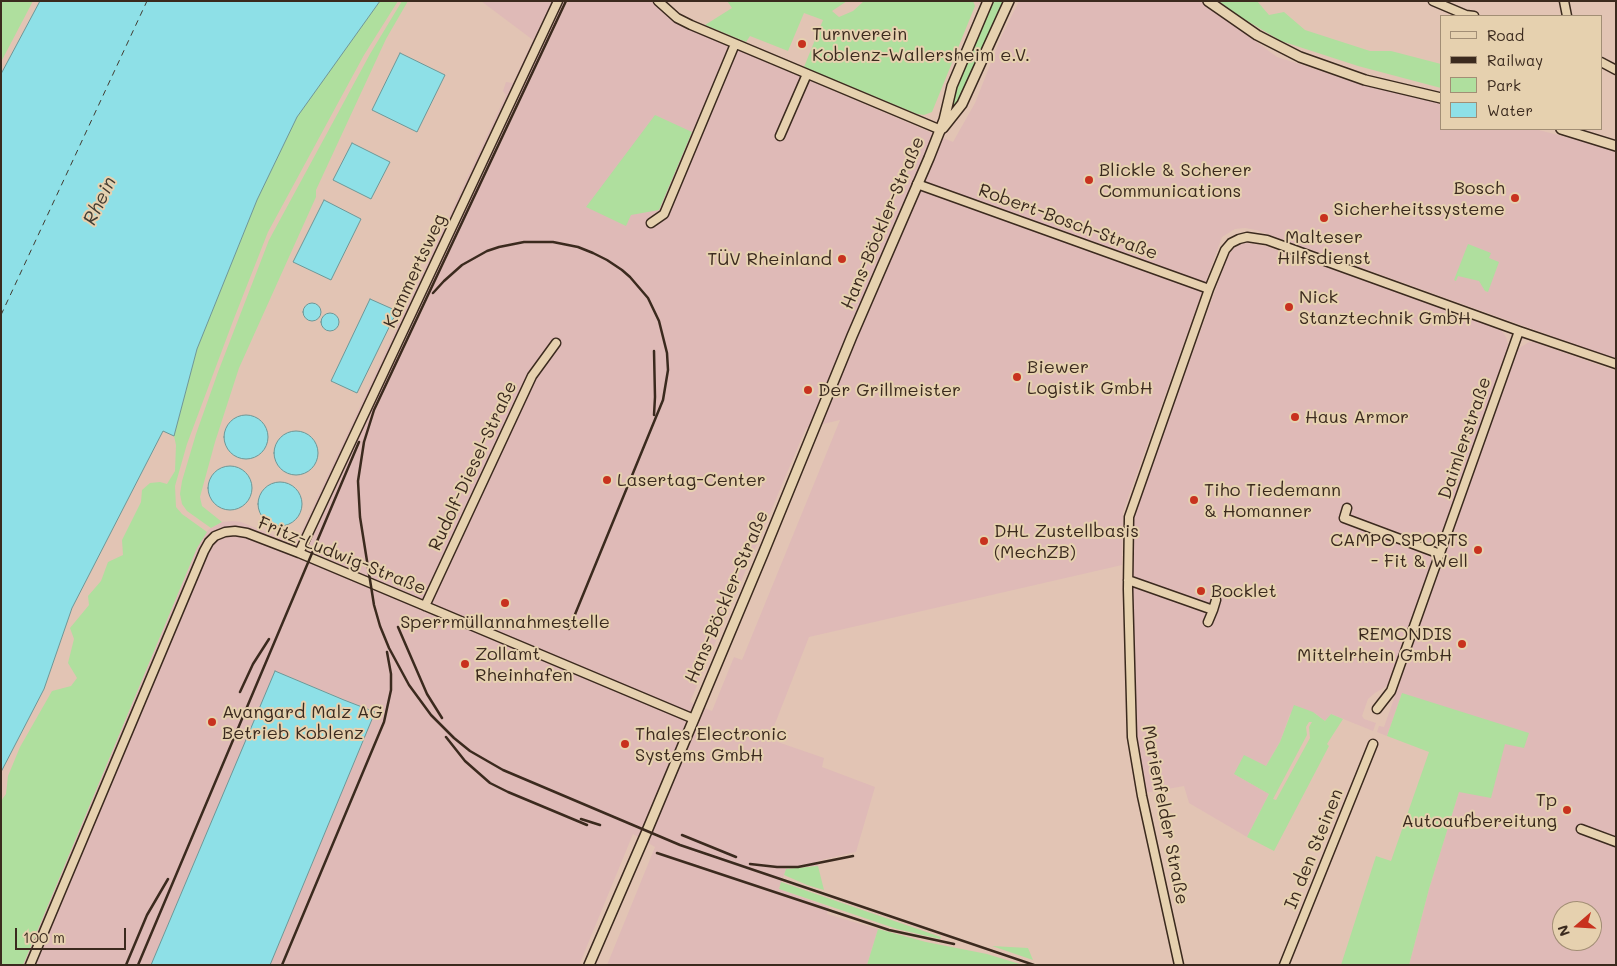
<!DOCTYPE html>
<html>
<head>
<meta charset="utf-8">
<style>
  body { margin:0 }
  #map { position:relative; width:1617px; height:966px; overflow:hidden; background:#e2c4b4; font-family:Mali,sans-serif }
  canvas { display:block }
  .frame { position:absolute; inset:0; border:2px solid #3b2a1e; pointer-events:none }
  .legend { position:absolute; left:1440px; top:15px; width:162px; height:115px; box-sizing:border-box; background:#e6d1af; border:1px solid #a28e75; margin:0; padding:6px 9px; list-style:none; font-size:15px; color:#3b2a1e }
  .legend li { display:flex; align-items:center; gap:10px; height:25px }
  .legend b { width:25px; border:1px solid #a28e75 }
  .north { position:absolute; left:1552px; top:901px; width:50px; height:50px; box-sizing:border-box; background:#e6d1af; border:1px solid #a28e75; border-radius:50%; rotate:251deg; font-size:14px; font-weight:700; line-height:20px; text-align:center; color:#3b2a1e }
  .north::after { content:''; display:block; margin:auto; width:18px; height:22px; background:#c8321e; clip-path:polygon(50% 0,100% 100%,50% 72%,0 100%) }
  .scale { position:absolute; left:15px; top:928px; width:111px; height:22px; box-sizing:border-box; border:2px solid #3b2a1e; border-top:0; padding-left:6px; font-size:15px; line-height:18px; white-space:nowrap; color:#3b2a1e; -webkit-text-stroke:4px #e6d1af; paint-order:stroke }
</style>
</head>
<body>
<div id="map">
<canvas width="1617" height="966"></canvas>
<div class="frame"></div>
<ul class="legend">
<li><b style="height:6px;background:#e6d1af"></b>Road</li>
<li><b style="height:6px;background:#3b2a1e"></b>Railway</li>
<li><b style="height:14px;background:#afdf9e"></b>Park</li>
<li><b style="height:14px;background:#8ee0e7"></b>Water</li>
</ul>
<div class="north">N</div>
<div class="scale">100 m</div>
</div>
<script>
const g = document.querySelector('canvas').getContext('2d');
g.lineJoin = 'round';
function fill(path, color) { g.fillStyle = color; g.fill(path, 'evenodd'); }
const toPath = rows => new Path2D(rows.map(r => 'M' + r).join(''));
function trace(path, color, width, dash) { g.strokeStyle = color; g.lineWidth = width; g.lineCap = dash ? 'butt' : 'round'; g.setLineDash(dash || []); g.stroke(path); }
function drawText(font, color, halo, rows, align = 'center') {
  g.font = font + ' Mali,sans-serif'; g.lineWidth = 4; g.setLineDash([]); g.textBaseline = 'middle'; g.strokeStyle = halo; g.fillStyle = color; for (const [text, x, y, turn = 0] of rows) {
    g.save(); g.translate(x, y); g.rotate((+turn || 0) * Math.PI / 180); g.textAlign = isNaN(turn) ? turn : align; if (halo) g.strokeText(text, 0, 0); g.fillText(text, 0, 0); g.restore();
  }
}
fill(toPath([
  [481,1,653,1,662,11,675,21,689,29,953,142,975,103,1002,35,1019,1,1201,1,1277,57,1362,84,1441,104,1441,129,1535,129,1592,144,1616,152,1616,359,1256,230,1245,228,1235,229,1222,237,1123,512,1122,565,809,637,769,739,824,758,822,767,875,787,856,852,817,861,818,866,786,869,779,889,829,907,827,914,878,929,867,965,607,965,655,847,633,834,580,963,583,965,270,965,375,712,285,675,208,830,151,965,23,965,201,539,208,530,222,522,233,521,241,522,287,541,300,535,506,95,503,91,506,82,513,83,533,40],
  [840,420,742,660,734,657,712,711,690,702,806,428],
  [1246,243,1265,246,1493,326,1501,330,1506,337,1508,344,1506,353,1387,686,1375,693,1368,699,1362,716,1364,719,1376,723,1373,731,1331,714,1325,721,1313,712,1290,714,1280,742,1266,766,1234,774,1269,794,1247,837,1189,803,1184,786,1145,793,1136,734,1134,630,1131,601,1133,523,1135,512,1227,258,1233,249,1239,245],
  [1529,342,1534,342,1616,371,1616,965,1409,965,1429,889,1459,792,1402,693,1387,736,1377,732,1379,726,1384,727,1518,349],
  [1562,911,1592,911,1592,941,1562,941]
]), '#dfbab7');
fill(toPath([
  [1,1,33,1,1,62],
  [380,1,398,1,364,55,268,232,233,321,187,444,175,486,176,507,182,514,207,532,197,548,23,965,1,965,1,801,6,794,8,776,20,747,52,691,71,686,77,678,68,663,74,639,70,628,89,605,88,596,101,581,108,562,123,555,122,540,141,502,142,490,150,483,160,482,167,484,175,471,176,445,174,436,197,349,257,200,297,117],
  [402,1,408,1,386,39,316,190,316,197,239,368,215,442,200,497,202,506,222,522,211,528,187,511,182,504,180,494,182,481,196,434,218,372,269,240,370,54],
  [727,1,847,1,832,11,839,17,853,11,864,1,973,1,975,6,932,112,924,115,917,114,804,67,823,20,804,13,788,51,750,36,746,42,705,25,732,8],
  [991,1,1006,1,962,99,953,110,950,108,950,101],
  [1219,1,1257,1,1269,15,1284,12,1305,30,1370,51,1391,51,1441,64,1441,88,1358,66,1281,41,1234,13],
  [655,115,692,132,659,210,631,215,626,226,586,207],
  [1468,244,1491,253,1489,258,1499,262,1488,292,1485,291,1479,281,1458,276,1456,281,1454,280],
  [1402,693,1529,733,1524,748,1505,744,1491,798,1459,792,1429,889,1409,965,1341,965,1376,856,1391,861,1429,752,1387,736],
  [1294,705,1313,712,1325,721,1331,714,1343,719,1327,744,1329,746,1274,851,1247,837,1269,794,1234,774,1244,755,1266,766,1280,742],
  [1309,722,1312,722,1309,727,1310,738,1276,800,1273,799,1307,735,1306,727],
  [818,866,824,890,807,885,784,875,786,869],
  [781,882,941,937,940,939,897,929,779,889],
  [878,929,926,942,987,954,1023,965,867,965],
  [992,946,1028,948,1033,960]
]), '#afdf9e');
const water = toPath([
  [40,1,380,1,297,117,257,200,197,349,174,436,163,431,72,608,44,689,1,772,1,74,40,1],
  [400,53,445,75,417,132,372,110,400,53],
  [352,143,390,162,371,199,333,180,352,143],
  [324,200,361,219,331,280,293,262,324,200],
  [370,299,397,311,357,393,331,381,370,299],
  '303 312a9 9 0 1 1 18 0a9 9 0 1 1-18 0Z',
  '321 322a9 9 0 1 1 18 0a9 9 0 1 1-18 0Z',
  '224 437a22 22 0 1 1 44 0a22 22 0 1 1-44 0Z',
  '274 453a22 22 0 1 1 44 0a22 22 0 1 1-44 0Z',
  '208 488a22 22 0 1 1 44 0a22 22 0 1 1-44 0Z',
  '258 504a22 22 0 1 1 44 0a22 22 0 1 1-44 0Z',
  [275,671,344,700,375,712,270,965,151,965,275,671]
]);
fill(water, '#8ee0e7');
trace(water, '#6d9797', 1);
trace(toPath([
  [1,315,147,1]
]), '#433c32', 1, [6, 5]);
const minor = toPath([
  [658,1,677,18,691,25,941,130],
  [1433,1,1466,15,1474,16],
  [1564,1,1567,16],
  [1601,62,1616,70],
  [780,136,807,74],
  [917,184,1209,289],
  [651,223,664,214,735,44],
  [1347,508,1344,518,1440,554],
  [299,553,558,1],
  [1128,580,1213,610,1208,622],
  [425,606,532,376,556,343],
  [1213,610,1216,600],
  [1377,709,1391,691,1519,331],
  [1581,829,1616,842],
  [30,965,204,551,209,542,215,536,225,532,235,531,247,533,299,553,694,719],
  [1179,965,1142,796,1132,737,1128,589,1129,517,1209,289,1225,250,1231,243,1239,239,1247,237,1267,240,1519,331,1616,364],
  [1284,965,1373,744]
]);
const major = toPath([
  [1208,1,1257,35,1300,57,1365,80,1441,98],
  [943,128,962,104,1009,1],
  [1561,129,1616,146],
  [589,965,647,831,763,554,852,336,929,158,944,120,952,86,988,1]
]);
trace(minor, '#3b2a1e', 11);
trace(major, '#3b2a1e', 12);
trace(minor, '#e6d1af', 8);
trace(major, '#e6d1af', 9);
trace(toPath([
  [566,1,374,410,364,442,358,481,360,517,374,605,380,626,389,648,409,685,431,715,454,738,470,751,503,770,680,845,1034,965],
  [433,293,444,281,462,265,487,251,499,247,524,242,553,242,578,247,593,253,607,260,622,270,630,277,648,298,659,321,667,353,668,370,663,400,569,629],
  [654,415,655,397,654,351],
  [398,627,427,694,442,718],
  [240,692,253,664,269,639],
  [446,737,465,761,490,783,508,792,587,825],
  [581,819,600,825],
  [682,835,736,857],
  [657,853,889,930,954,944],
  [750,864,777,867,798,867,853,856],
  [126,965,147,915,168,879],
  [138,965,359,442],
  [282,965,384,722,391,690,391,674,387,652]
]), '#3b2a1e', 2.5);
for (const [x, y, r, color] of [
  [802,44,5,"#c8321e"],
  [1089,180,5,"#c8321e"],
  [1515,198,5,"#c8321e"],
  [1324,218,5,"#c8321e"],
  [842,259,5,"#c8321e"],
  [1289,307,5,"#c8321e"],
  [1017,377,5,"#c8321e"],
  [808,390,5,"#c8321e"],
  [1295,417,5,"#c8321e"],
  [607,480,5,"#c8321e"],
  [1194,500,5,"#c8321e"],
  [984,541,5,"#c8321e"],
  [1478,550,5,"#c8321e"],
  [1201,591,5,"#c8321e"],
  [505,603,5,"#c8321e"],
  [1462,644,5,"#c8321e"],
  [465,664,5,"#c8321e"],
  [212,722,5,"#c8321e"],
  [625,744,5,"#c8321e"],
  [1567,810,5,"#c8321e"]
]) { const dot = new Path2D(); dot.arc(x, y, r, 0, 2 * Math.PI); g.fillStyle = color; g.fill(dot); trace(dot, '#e6d1af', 2); }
drawText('18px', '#3b2a1e', '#e6d1af', [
  ["Turnverein",812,34],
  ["Koblenz-Wallersheim e.V.",812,55],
  ["Blickle & Scherer",1099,170],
  ["Communications",1099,191],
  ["Bosch",1505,188,"right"],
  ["Sicherheitssysteme",1505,209,"right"],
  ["Malteser",1324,237,"center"],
  ["Hilfsdienst",1324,258,"center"],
  ["TÜV Rheinland",832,259,"right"],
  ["Nick",1299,297],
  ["Stanztechnik GmbH",1299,318],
  ["Biewer",1027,367],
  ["Logistik GmbH",1027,388],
  ["Der Grillmeister",818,390],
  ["Haus Armor",1305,417],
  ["Lasertag-Center",617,480],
  ["Tiho Tiedemann",1204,490],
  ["& Homanner",1204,511],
  ["DHL Zustellbasis",994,531],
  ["(MechZB)",994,552],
  ["CAMPO SPORTS",1468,540,"right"],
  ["- Fit & Well",1468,561,"right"],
  ["Bocklet",1211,591],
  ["Sperrmüllannahmestelle",505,622,"center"],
  ["REMONDIS",1452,634,"right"],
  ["Mittelrhein GmbH",1452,655,"right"],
  ["Zollamt",475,654],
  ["Rheinhafen",475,675],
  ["Avangard Malz AG",222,712],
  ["Betrieb Koblenz",222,733],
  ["Thales Electronic",635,734],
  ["Systems GmbH",635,755],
  ["Tp",1557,800,"right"],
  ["Autoaufbereitung",1557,821,"right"]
], 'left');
drawText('18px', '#3b2a1e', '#e6d1af', [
  ["Robert-Bosch-Straße",1068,222,20],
  ["Hans-Böckler-Straße",883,223,-67],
  ["Kammertsweg",415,271,-65],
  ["Daimlerstraße",1465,438,-71],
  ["Rudolf-Diesel-Straße",473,466,-65],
  ["Fritz-Ludwig-Straße",342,556,22],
  ["Hans-Böckler-Straße",727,597,-67],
  ["Marienfelder Straße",1165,815,79],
  ["In den Steinen",1314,849,-68]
]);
drawText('italic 19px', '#433c32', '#e6d1af', [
  ["Rhein",100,201,-64]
]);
</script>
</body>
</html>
